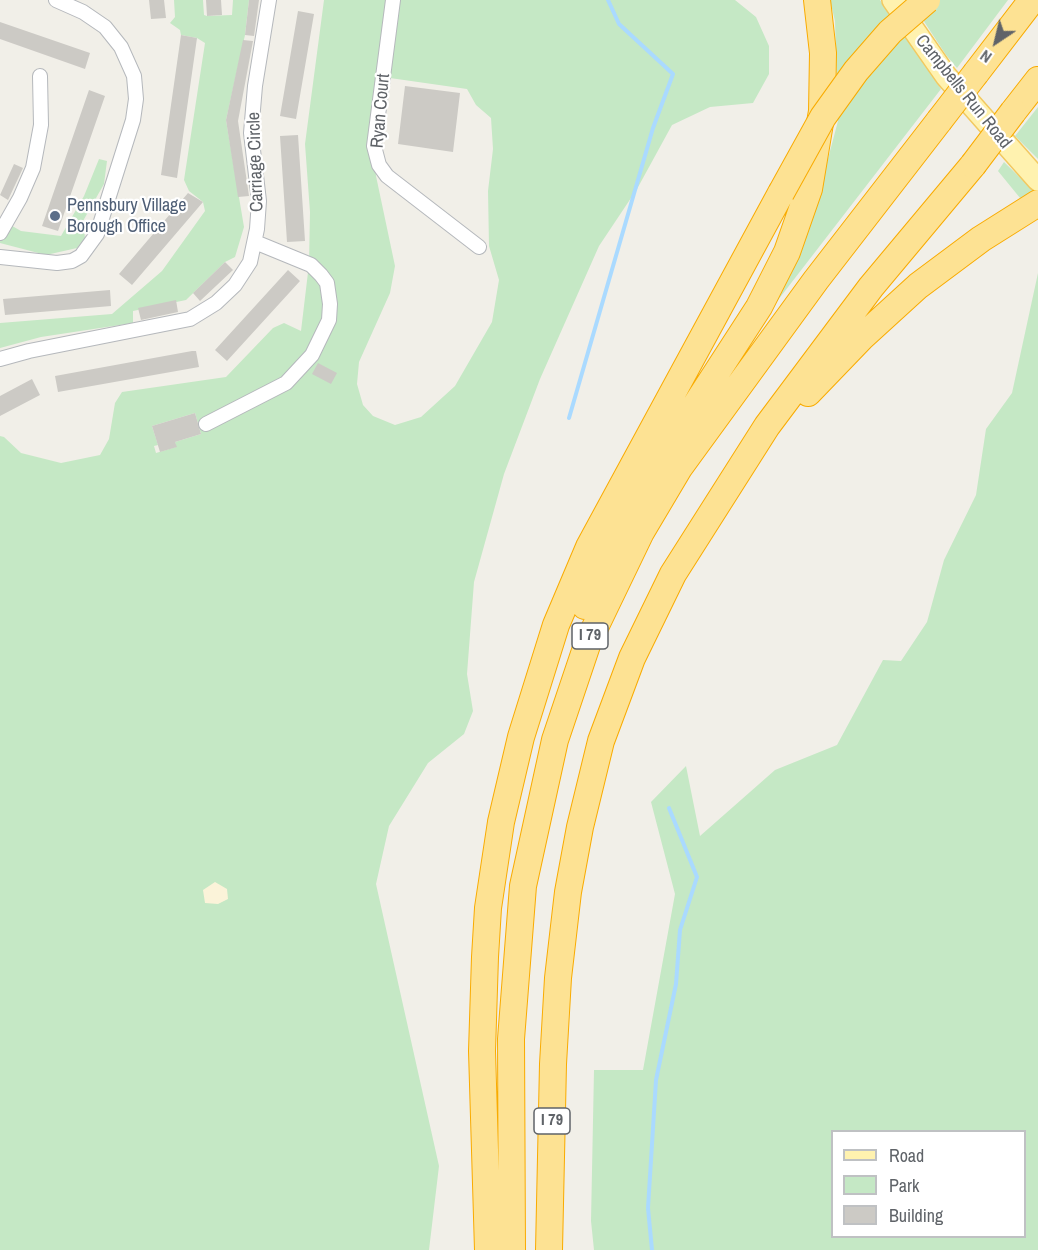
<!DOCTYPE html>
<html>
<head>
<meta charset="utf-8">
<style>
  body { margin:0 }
  #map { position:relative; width:1038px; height:1250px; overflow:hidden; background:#f1efe8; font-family:"Archivo Narrow",sans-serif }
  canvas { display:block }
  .legend { position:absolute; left:831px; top:1130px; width:195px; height:108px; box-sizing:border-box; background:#fff; border:2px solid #bfc1c3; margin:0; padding:8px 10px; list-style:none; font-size:18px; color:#5f6368 }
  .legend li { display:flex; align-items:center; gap:12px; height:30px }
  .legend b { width:30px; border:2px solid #bfc1c3 }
  .north { position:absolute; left:966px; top:12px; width:60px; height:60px; -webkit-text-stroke:4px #fff; paint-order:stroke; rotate:215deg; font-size:16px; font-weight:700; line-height:24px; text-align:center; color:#5f6368 }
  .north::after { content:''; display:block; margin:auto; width:21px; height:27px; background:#5f6368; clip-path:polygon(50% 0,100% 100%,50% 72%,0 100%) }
</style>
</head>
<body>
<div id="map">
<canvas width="1038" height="1250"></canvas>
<ul class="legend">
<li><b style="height:8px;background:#fff2af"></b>Road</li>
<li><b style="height:16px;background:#c5e8c5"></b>Park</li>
<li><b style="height:16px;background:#cccac5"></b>Building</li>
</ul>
<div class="north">N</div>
</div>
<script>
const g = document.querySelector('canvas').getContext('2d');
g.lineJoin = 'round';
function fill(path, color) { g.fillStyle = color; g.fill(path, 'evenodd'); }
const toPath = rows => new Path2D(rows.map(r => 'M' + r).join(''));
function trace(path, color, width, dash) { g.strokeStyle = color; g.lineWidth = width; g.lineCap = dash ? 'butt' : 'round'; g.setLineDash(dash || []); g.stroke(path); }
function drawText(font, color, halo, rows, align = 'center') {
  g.font = font + ' "Archivo Narrow",sans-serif'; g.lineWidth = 4.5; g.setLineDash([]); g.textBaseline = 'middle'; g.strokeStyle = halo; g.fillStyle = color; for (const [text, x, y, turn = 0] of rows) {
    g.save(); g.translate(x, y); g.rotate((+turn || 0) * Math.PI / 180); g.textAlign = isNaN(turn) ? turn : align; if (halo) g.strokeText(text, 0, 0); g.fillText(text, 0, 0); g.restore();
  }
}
fill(toPath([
  [174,0,203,0,204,15,207,16,232,15,233,0,249,0,245,35,226,120,244,227,235,257,225,262,186,300,133,311,133,323,41,337,0,348,0,323,112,314,162,271,205,211,203,202,189,191,184,180,205,43,197,38,181,35,180,30,170,23,175,17],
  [324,0,735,0,756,17,769,46,769,74,753,103,710,107,672,125,637,189,599,246,540,379,504,474,474,582,467,674,473,711,464,734,428,763,389,826,376,884,439,1166,429,1250,0,1250,0,436,4,437,21,453,61,463,100,455,109,439,115,403,122,392,226,377,273,328,284,323,301,331,309,264,310,212,305,144],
  [383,77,467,89,476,105,491,118,493,149,488,191,489,246,499,280,492,322,455,386,421,417,395,425,373,416,363,405,357,384,359,362,390,293,395,266,376,176,374,146],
  [195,413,201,434,175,442,176,447,156,453,154,446,158,445,152,426],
  [830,0,880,0,941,89,768,313,809,230,838,121,835,21],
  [910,0,1008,0,957,68,946,55],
  [1038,107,1038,159,1015,136],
  [99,159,107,161,104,184,83,221,85,238,77,248,46,255,0,243,0,224,7,223,21,231,61,236,84,196],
  [1004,162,1038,195,1038,220,998,171],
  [1038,273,1038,1250,594,1250,591,1221,594,1070,643,1070,675,894,651,802,686,766,700,836,775,770,837,745,883,660,901,661,927,622,944,560,976,495,986,429,1012,393],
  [832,1132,1024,1132,1024,1236,832,1236]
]), '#c5e8c5');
fill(toPath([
  [215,882,227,889,228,899,218,904,205,903,203,890]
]), '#fbf3d9');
trace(toPath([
  [569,418,653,128,673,74,619,24,608,0],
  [652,1250,648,1208,656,1080,676,984,680,930,697,877,669,808]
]), '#aadaff', 4);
fill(toPath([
  [149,0,164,0,166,18,151,19],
  [206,0,221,0,222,15,207,16],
  [249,0,259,0,254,36,245,35],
  [298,11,314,14,296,119,280,116],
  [0,22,90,53,85,69,0,39],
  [181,35,197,38,177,178,161,175],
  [243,40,253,41,238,121,249,196,238,197,226,120],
  [405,86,460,93,453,152,398,144],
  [89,90,105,96,58,231,42,226],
  [298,135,305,241,287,242,280,136],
  [14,164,23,168,8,200,0,195],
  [188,193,203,202,132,285,119,274],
  [225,262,233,270,200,301,193,293],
  [288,270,300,281,227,361,215,350],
  [110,290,111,306,5,315,3,299],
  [176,300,178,312,141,320,138,308],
  [192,351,196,351,199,367,58,392,55,376],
  [318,363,337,373,331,384,312,374],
  [32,379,40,395,0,416,0,396],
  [195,413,201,434,175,442,177,447,160,452,152,426]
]), '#cccac5');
const minor = toPath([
  [393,0,374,146,379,165,387,176,479,247],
  [0,233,20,198,33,168,41,125,40,76],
  [0,257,57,263,72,261,81,256,97,234,133,120,136,99,134,76,121,47,105,27,83,12,56,0],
  [0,359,29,351,190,319,216,303,235,285,250,262,257,229,259,201,251,133,255,86,269,0],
  [206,424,286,383,312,355,329,320,330,304,327,283,321,275,311,265,255,242]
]);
const primary = toPath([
  [893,0,946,76,1038,180]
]);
const motorway = toPath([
  [976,73,1032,0],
  [1013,112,1038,80],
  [808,393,861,338,918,286,981,239,1038,203],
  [585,606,607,556,647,480,759,307,787,252,809,189,822,111,823,53,817,0],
  [488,1250,482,1051,485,957,488,908,501,822,521,737,556,625,589,547,781,193],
  [512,1250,511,1039,523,886,555,740,588,642,641,532,679,468,816,280,939,121],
  [549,1250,553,1064,558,978,568,892,580,827,601,741,632,658,673,574,767,426,871,287,973,165]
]);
trace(minor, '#b5b8bc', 16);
trace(primary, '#f2c960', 24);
trace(motorway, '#f9ab00', 28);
trace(minor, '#fff', 14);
trace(primary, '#fff2af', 21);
trace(motorway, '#fde293', 26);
const motorwayBridge = toPath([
  [939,121,976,73],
  [973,165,1013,112],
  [781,193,823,117,856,71,890,32,927,0]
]);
trace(motorwayBridge, '#f9ab00', 28, []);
trace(motorwayBridge, '#fde293', 26);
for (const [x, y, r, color] of [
  [55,216,6,"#5c6f8a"]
]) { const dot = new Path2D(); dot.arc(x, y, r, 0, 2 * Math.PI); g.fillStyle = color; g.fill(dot); trace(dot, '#fff', 2); }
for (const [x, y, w] of [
  [590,636,36],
  [552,1121,36]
]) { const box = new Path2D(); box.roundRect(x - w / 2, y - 13, w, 26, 4.5); g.fillStyle = '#fff'; g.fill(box); trace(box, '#5f6368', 1.5); }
drawText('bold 16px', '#5f6368', null, [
  ["I 79",590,636],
  ["I 79",552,1121]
]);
drawText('18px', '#5f6368', '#fff', [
  ["Campbells Run Road",963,92,51],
  ["Ryan Court",381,111,-85],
  ["Carriage Circle",256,162,-92]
]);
drawText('18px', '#4e5e75', '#fff', [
  ["Pennsbury Village",67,206],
  ["Borough Office",67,227]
], 'left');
</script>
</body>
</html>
